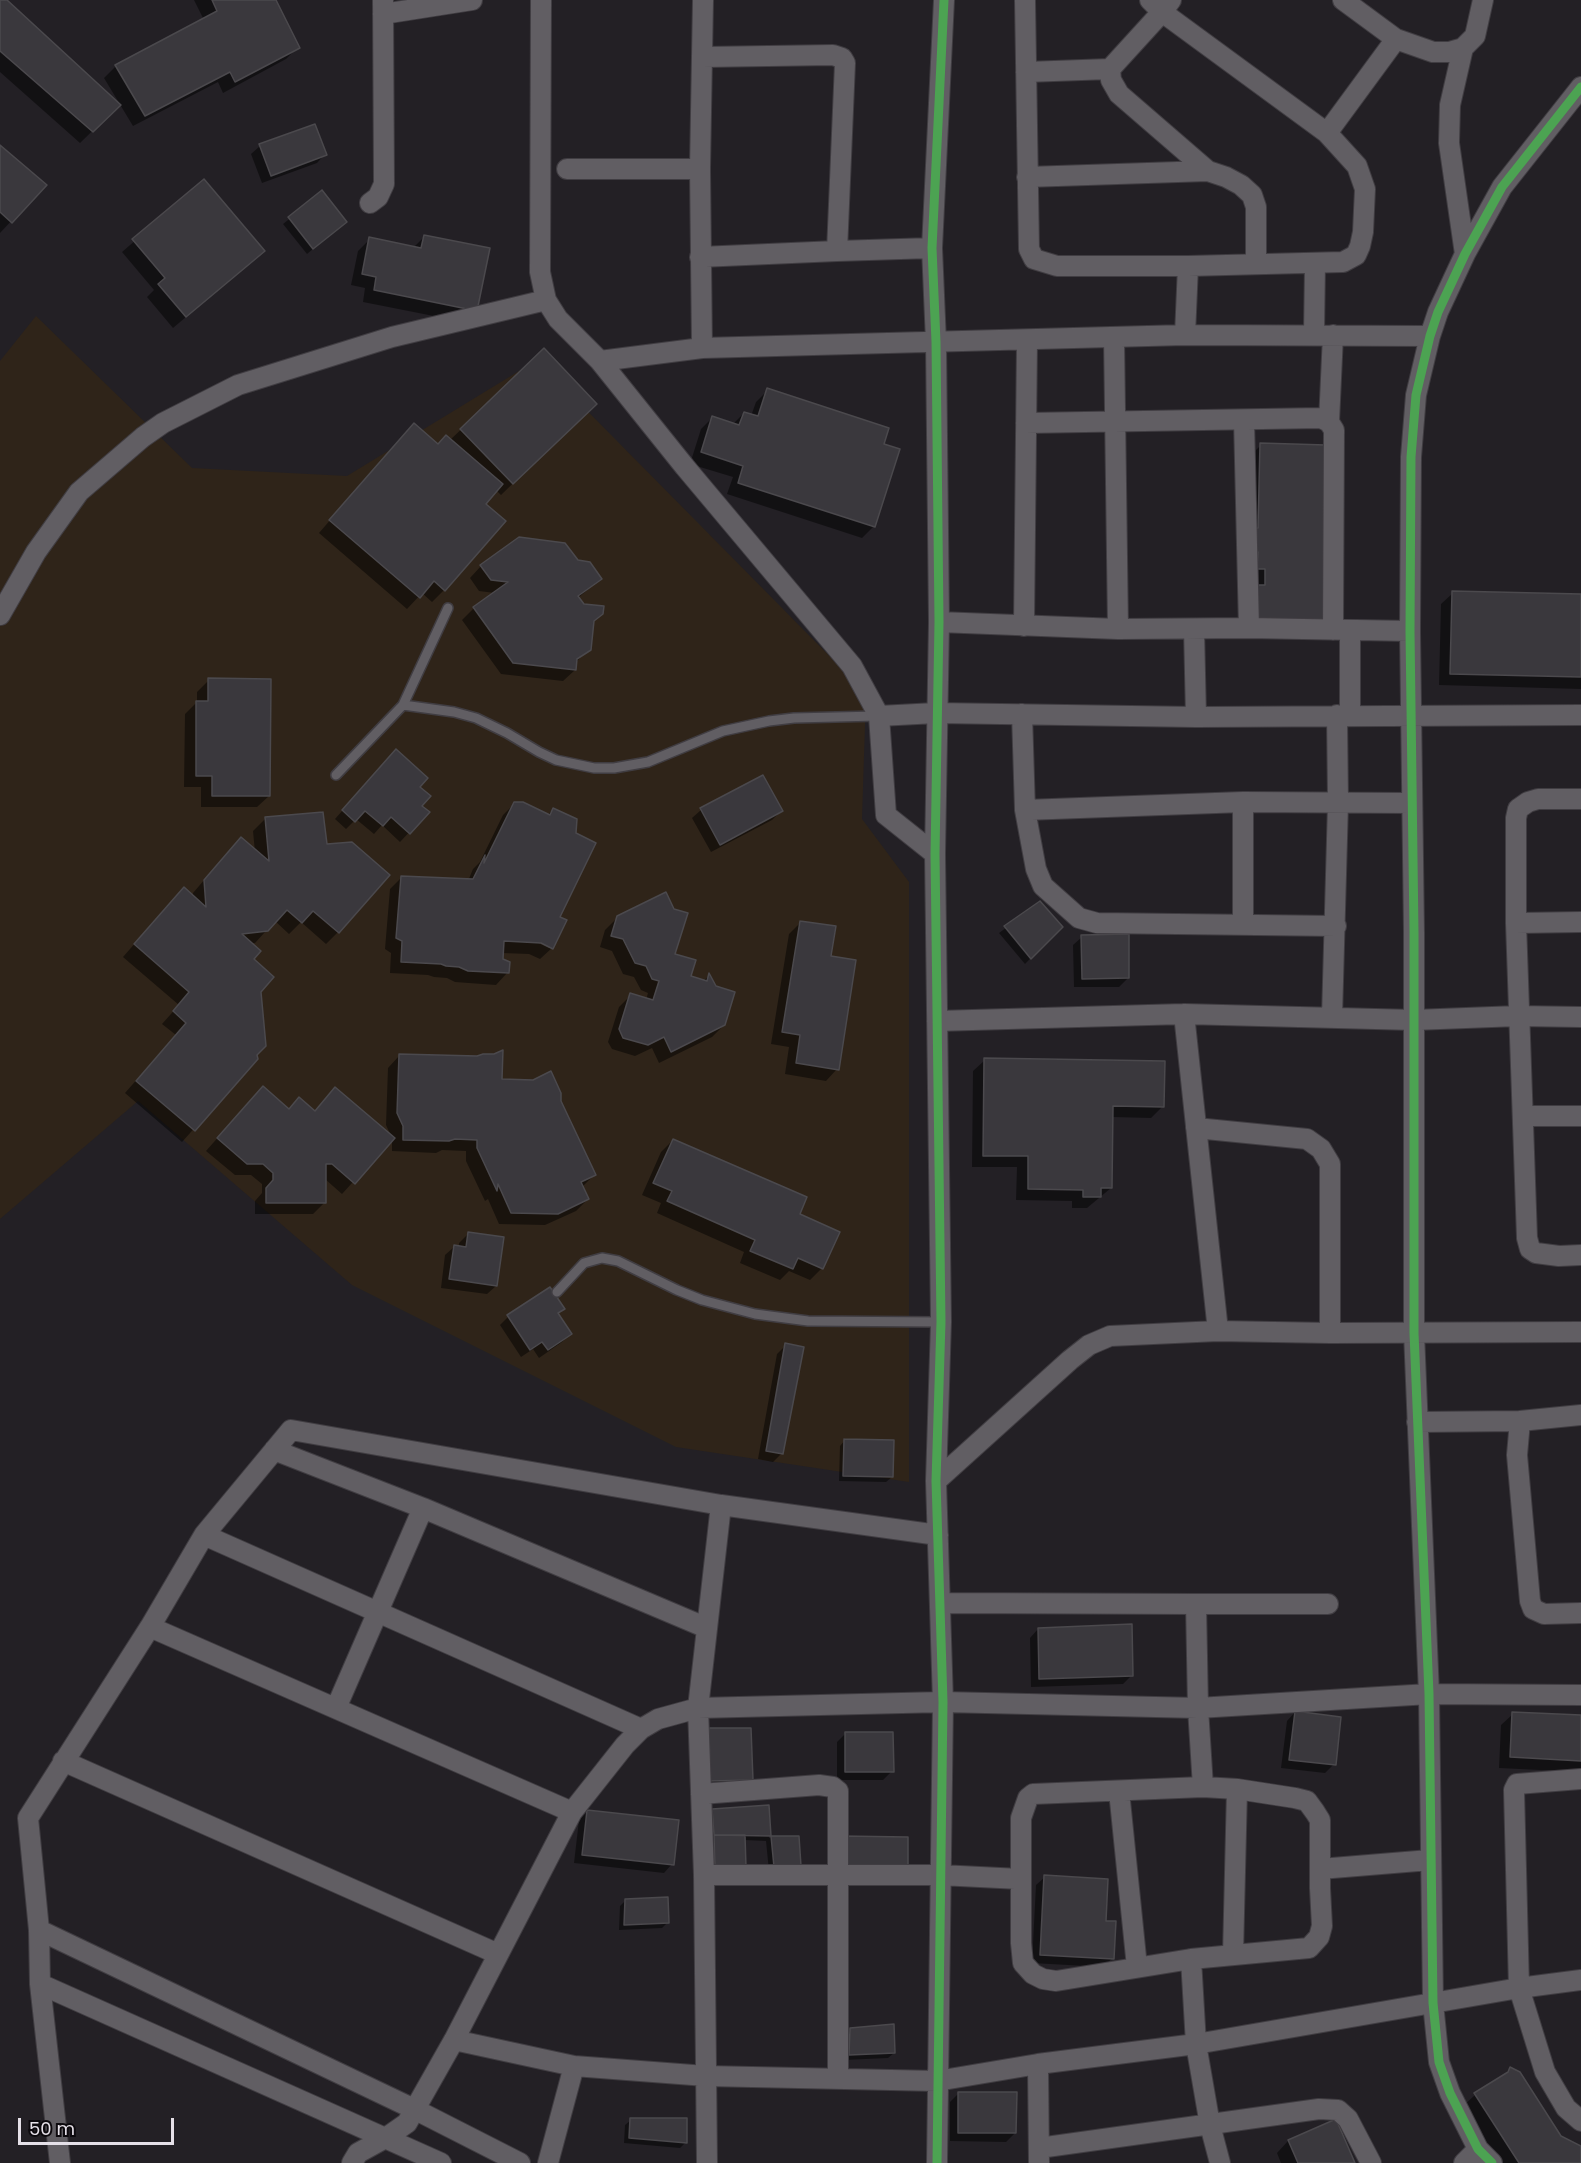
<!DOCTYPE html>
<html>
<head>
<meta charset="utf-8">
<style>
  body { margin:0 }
  #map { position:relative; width:1581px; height:2163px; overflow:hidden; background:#232025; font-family:Poppins,sans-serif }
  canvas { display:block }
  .scale { position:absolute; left:18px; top:2118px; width:156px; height:27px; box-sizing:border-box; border:3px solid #e5e0e8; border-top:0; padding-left:8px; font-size:18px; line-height:21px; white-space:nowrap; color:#e5e0e8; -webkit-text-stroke:4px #0c090d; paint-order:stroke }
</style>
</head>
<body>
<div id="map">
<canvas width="1581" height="2163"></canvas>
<div class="scale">50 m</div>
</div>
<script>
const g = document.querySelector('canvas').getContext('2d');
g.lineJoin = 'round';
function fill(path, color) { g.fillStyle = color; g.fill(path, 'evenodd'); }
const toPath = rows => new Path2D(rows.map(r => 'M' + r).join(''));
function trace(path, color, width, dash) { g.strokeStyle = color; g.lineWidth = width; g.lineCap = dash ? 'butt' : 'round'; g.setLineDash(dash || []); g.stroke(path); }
fill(toPath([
  [36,316,192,468,347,476,537,360,866,693,862,819,909,882,909,1482,676,1447,352,1285,138,1101,0,1219,0,361]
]), '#2f2419');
fill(toPath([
  [0,0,5,0,119,105,80,143,0,72],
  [194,0,274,0,298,47,286,59,223,93,218,82,133,126,104,78,115,67,204,20],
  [260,146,325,154,317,163,262,183,251,154],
  [0,147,45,185,0,233],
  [204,181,251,262,173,328,147,297,154,290,122,252],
  [322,193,345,222,307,254,283,224],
  [424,237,488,249,464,322,363,302,365,288,351,285,358,251,370,239,413,248],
  [544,351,583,415,501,495,496,490,484,504,504,521,444,590,432,602,422,593,407,609,319,533,402,437,438,445,450,440],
  [768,390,882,445,874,526,862,538,727,494,733,477,690,464,701,429,713,417,733,424,744,413,751,416,756,402],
  [1261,445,1322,621,1243,631,1249,457],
  [577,562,600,579,578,598,592,623,589,649,576,662,575,670,563,681,501,674,462,620,474,608,495,593,479,591,470,578,481,566],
  [1453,593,1581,596,1581,689,1439,685,1441,604],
  [209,680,269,796,257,807,201,807,201,787,184,787,185,714,197,702,197,692],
  [387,760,418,787,420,806,428,812,400,842,382,825,374,834,356,819,346,829,335,819],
  [763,777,781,811,772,820,711,852,692,818,701,810],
  [515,803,547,816,553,809,575,834,552,948,540,959,529,954,502,953,501,959,507,973,496,985,455,982,447,978,434,977,428,975,390,973,391,953,385,949,390,889,402,877,468,881,473,869,480,862,503,815],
  [534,941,549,945,549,948],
  [265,819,338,932,326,944,301,922,289,934,275,921,255,943,250,943,260,991,256,1059,182,1142,125,1093,176,1035,162,1024,179,1005,123,957,172,901,193,897,193,893,229,851,255,852,253,831],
  [1040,903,1061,927,1025,964,999,933],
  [618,917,673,955,690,977,703,981,709,976,715,987,724,1025,712,1037,659,1063,652,1048,635,1056,612,1049,608,1042,619,1007,631,995,646,1000,648,993,641,990,634,977,623,974,612,951,600,947,605,930],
  [800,923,830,957,837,1069,826,1081,785,1074,789,1047,771,1044,789,934],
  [1082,937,1128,978,1119,987,1074,987,1073,945],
  [399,1056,501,1081,560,1102,594,1175,582,1187,588,1199,576,1211,545,1225,499,1224,488,1199,485,1201,466,1161,466,1151,442,1150,436,1153,392,1151,392,1139,342,1194,325,1179,325,1202,313,1214,255,1214,255,1201,262,1193,262,1184,251,1175,235,1175,206,1151,251,1100,288,1110,314,1112,324,1101,392,1138,386,1125,388,1068],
  [985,1060,1163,1106,1151,1118,1112,1117,1111,1188,1087,1208,1072,1208,1072,1201,1016,1200,1017,1167,972,1167,973,1071],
  [673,1140,798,1215,822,1268,810,1280,789,1271,780,1280,740,1263,744,1252,657,1213,661,1203,642,1195,661,1152],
  [468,1234,496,1286,487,1294,441,1288,445,1255,454,1247,459,1247,459,1243],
  [563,1309,557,1315,570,1334,562,1342,539,1358,533,1349,521,1357,500,1325,508,1317],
  [786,1345,782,1453,773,1462,758,1459,777,1354],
  [845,1440,892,1477,886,1482,839,1481,840,1446],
  [1038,1629,1132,1675,1123,1684,1031,1687,1030,1638],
  [1295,1712,1334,1764,1325,1773,1281,1768,1287,1721],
  [1513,1714,1581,1717,1581,1772,1499,1768,1501,1725],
  [709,1730,751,1779,742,1788,702,1789,701,1739],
  [846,1733,892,1771,883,1780,837,1780,837,1742],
  [768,1806,769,1838,797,1838,799,1865,769,1871,766,1841,744,1840,710,1875,707,1816,713,1810],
  [587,1812,672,1864,664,1873,574,1863,579,1820],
  [1045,1877,1105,1922,1112,1958,1104,1967,1032,1963,1036,1885],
  [626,1900,667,1923,662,1928,619,1930,620,1906],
  [850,2030,894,2053,888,2058,844,2060,845,2035],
  [1510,2069,1560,2137,1581,2148,1581,2163,1500,2163,1463,2106,1475,2095,1502,2077],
  [958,2094,1015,2133,1006,2142,950,2141,950,2102],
  [631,2120,685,2143,680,2148,624,2143,625,2125],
  [1335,2121,1353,2163,1281,2163,1277,2153,1288,2141]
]), '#0007');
const building = toPath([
  [0,0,7,0,121,105,93,132,0,51,0,0],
  [212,0,276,0,300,48,235,82,230,72,145,116,115,65,217,11,212,0],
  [315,124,327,155,271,176,259,144,315,124],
  [0,145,47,185,12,223,0,212,0,145],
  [204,179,265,251,186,317,158,284,165,278,132,239,204,179],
  [322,190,347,222,313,249,288,217,322,190],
  [424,235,490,248,477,311,374,290,376,277,362,274,369,237,421,248,424,235],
  [544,348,597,404,513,484,460,429,544,348],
  [767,388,889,428,884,444,900,449,875,527,738,483,743,466,701,452,712,416,739,425,744,412,758,416,767,388],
  [414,423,438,444,446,435,503,484,486,504,506,521,445,591,434,581,420,598,329,520,414,423],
  [1260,443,1326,445,1323,622,1254,620,1255,585,1265,585,1265,569,1257,569,1258,552,1255,552,1256,528,1258,528,1260,443],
  [519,537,565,543,578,560,590,562,602,579,578,596,584,604,604,606,603,614,594,621,591,650,577,659,576,670,513,663,473,607,508,582,491,580,480,565,519,537],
  [1452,591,1581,594,1581,677,1450,674,1452,591],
  [208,678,271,679,270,796,212,796,212,776,196,776,196,701,208,701,208,678],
  [396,749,428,778,420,787,431,796,422,806,430,812,410,834,391,817,383,826,365,811,355,822,342,810,396,749],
  [763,775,783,811,720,845,700,808,763,775],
  [514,802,523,802,550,815,553,808,577,819,576,833,596,843,560,917,567,920,553,949,541,943,504,941,503,959,510,962,509,973,468,971,459,967,446,966,441,964,401,962,402,941,396,938,401,876,473,879,485,855,484,863,514,802],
  [323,812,327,844,352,842,390,875,339,933,313,911,302,923,287,910,268,931,242,934,261,951,254,959,274,977,261,992,266,1046,257,1055,258,1059,195,1131,136,1081,186,1023,173,1011,189,992,134,944,184,887,206,907,204,880,241,837,269,861,265,817,323,812],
  [666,892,674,909,688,913,675,954,696,960,691,976,707,981,709,973,716,986,735,992,725,1025,671,1052,664,1037,648,1045,623,1038,619,1029,630,993,653,1000,659,981,652,979,646,966,635,963,623,939,611,936,617,916,666,892],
  [1040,901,1063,927,1031,959,1004,926,1040,901],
  [800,921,836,926,831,956,856,960,839,1070,796,1063,800,1035,782,1032,800,921],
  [1129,934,1129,978,1082,979,1081,935,1129,934],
  [503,1050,502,1079,533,1080,551,1071,561,1093,561,1101,596,1175,581,1182,589,1199,558,1214,511,1213,498,1184,497,1191,477,1148,477,1140,455,1139,449,1141,403,1140,403,1126,397,1113,399,1054,477,1056,483,1054,494,1054,503,1050],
  [984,1058,1165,1061,1164,1107,1113,1106,1112,1188,1101,1188,1101,1197,1083,1197,1083,1190,1028,1189,1028,1156,983,1156,984,1058],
  [263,1086,289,1109,299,1097,315,1111,335,1087,395,1138,355,1184,332,1164,326,1164,326,1203,266,1203,266,1188,273,1180,273,1173,263,1164,247,1164,217,1138,263,1086],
  [673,1139,807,1197,800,1214,840,1232,823,1269,798,1258,793,1269,750,1251,755,1240,667,1201,672,1191,653,1183,673,1139],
  [468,1232,504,1237,497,1286,449,1279,454,1245,466,1247,468,1232],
  [550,1287,565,1309,558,1313,572,1334,548,1350,542,1342,530,1350,507,1315,550,1287],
  [785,1343,804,1347,783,1454,766,1451,785,1343],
  [844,1439,894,1440,893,1477,843,1476,844,1439],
  [1132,1624,1133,1676,1039,1679,1038,1628,1132,1624],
  [1295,1711,1341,1717,1336,1765,1289,1760,1295,1711],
  [1512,1712,1581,1715,1581,1761,1510,1757,1512,1712],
  [709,1728,751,1728,753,1780,710,1781,709,1728],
  [845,1732,893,1732,894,1772,845,1772,845,1732],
  [769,1805,771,1836,714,1835,712,1809,769,1805],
  [587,1810,679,1820,674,1865,582,1855,587,1810],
  [714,1835,745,1835,746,1867,715,1870,714,1835],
  [771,1836,799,1836,801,1866,774,1867,771,1836],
  [842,1836,908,1837,908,1868,842,1867,842,1836],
  [1044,1875,1108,1879,1106,1921,1116,1921,1114,1959,1040,1955,1044,1875],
  [668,1897,669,1923,624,1925,625,1899,668,1897],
  [894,2024,895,2053,849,2055,850,2028,894,2024],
  [1510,2067,1520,2072,1561,2136,1581,2146,1581,2163,1519,2163,1474,2093,1508,2072,1510,2067],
  [958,2092,1017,2092,1016,2133,958,2133,958,2092],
  [630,2118,687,2118,687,2143,629,2138,630,2118],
  [1336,2119,1355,2163,1298,2163,1288,2140,1336,2119]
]);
fill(building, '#3a383d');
trace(building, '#4b494d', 1.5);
const lane = toPath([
  [403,705,454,712,476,718,507,733,539,752,556,760,594,768,614,768,648,762,723,731,769,721,794,718,878,716],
  [336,775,403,705,448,608],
  [557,1292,584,1263,602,1258,618,1261,677,1290,702,1300,755,1314,808,1321,941,1322]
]);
const street = toPath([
  [541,0,540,272,546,300,558,319,600,361,685,467,852,666,879,716,886,815,935,854],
  [1025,0,1029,249,1034,259,1057,266,1188,266,1343,262,1356,255,1360,246,1363,232,1365,189,1357,166,1327,133,1162,12,1171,0],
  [383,14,472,0],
  [1396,39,1433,52,1449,52,1463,48,1475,36,1483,0],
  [1463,48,1450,105,1449,143,1465,254],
  [703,57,833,55,842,58,845,63,837,251,932,248],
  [1026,72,1110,69],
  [1327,133,1396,39,1343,0],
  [567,169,700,169],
  [1208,171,1226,177,1241,185,1252,195,1256,207,1256,264],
  [1027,177,1208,171,1119,94,1111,80,1110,69,1162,12,1150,0],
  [370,203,378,197,384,184,383,0],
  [700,257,837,251],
  [1185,335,1188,266],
  [1314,335,1315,263],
  [1114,337,1118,629],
  [702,348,700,169,703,0],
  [600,361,702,348,1185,335,1430,336],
  [1244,420,1249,628],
  [1329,422,1333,335],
  [1026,423,1321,418,1329,422,1334,430,1333,630],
  [0,615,36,552,79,492,143,437,163,423,238,385,392,337,546,300],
  [939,622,1118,629,1249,628,1410,631],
  [1024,626,1027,340],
  [1194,629,1196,717],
  [1022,714,1025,810],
  [1350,715,1350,631],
  [879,716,936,713,1196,717,1581,715],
  [1581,799,1538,799,1528,802,1518,809,1516,818,1516,923,1527,1238,1530,1249,1536,1253,1559,1256,1581,1255],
  [1243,802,1243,925],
  [1516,923,1581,922],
  [1336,926,1097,923,1079,918,1043,886,1036,869,1025,810,1243,802,1412,803],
  [1184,1014,1218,1331],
  [1332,1017,1338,803,1337,715],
  [937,1021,1184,1014,1414,1020,1518,1016,1581,1017],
  [1523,1116,1581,1116],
  [1196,1128,1307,1139,1321,1149,1330,1164,1330,1333],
  [1581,1415,1520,1421,1517,1455,1530,1601,1533,1609,1544,1614,1581,1613],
  [1417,1422,1520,1421],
  [274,1450,423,1508,707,1628],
  [936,1481,1070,1360,1089,1345,1110,1336,1218,1331,1330,1333,1581,1332],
  [204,1535,641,1729],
  [940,1603,1196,1604],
  [150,1627,572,1812],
  [336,1708,423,1508],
  [63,1761,498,1954],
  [1581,1779,1517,1784,1514,1790,1519,1988,1545,2072,1566,2108,1581,2121],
  [1203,1787,1237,1789,1295,1798,1307,1801,1315,1812,1320,1820,1320,1888,1322,1926,1319,1937,1309,1948,1191,1959,1056,1981,1043,1979,1033,1974,1023,1963,1021,1943,1021,1818,1028,1798,1033,1794,1203,1787],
  [1203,1787,1198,1708,1196,1604,1328,1604],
  [1119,1791,1137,1967],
  [701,1794,819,1785,833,1787,838,1791,838,2079],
  [1320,1869,1430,1860],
  [704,1875,940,1875,1020,1879],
  [39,1930,416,2110,520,2163],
  [1233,1955,1237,1789],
  [1191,1959,1196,2044,1210,2125,1220,2163],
  [40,1984,441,2163],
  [454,2040,574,2066,706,2076,937,2081,1038,2064,1196,2044,1519,1988,1581,1980],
  [1038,2064,1039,2163],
  [1039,2148,1319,2109,1338,2110,1348,2119,1371,2163],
  [60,2163,40,1984,39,1930,28,1818,150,1627,204,1535,291,1430,721,1505,938,1535],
  [352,2163,358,2153,387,2137,407,2123,454,2040,572,1812,625,1745,641,1729,658,1719,698,1708,943,1702,1198,1708,1429,1694,1581,1695],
  [548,2163,574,2066],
  [707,2163,704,1875,698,1708,721,1505],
  [937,2163,943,1702,936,1481,941,1322,935,854,939,622,936,342,932,248,944,0],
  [1464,2163,1478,2149],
  [1492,2163,1478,2149,1450,2093,1439,2062,1433,2003,1429,1694,1414,1333,1414,933,1410,631,1411,457,1416,395,1430,336,1438,312,1465,254,1502,187,1581,87]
]);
trace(lane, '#403d42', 12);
trace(street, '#403d42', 22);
trace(lane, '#615e63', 9);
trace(street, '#615e63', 20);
trace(toPath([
  [937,2163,943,1702,936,1481,941,1322,935,854,939,622,936,342,932,248,944,0],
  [1492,2163,1478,2149,1450,2093,1439,2062,1433,2003,1429,1694,1414,1333,1414,933,1410,631,1411,457,1416,395,1430,336,1438,312,1465,254,1502,187,1581,87]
]), '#4ca352', 9);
</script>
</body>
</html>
